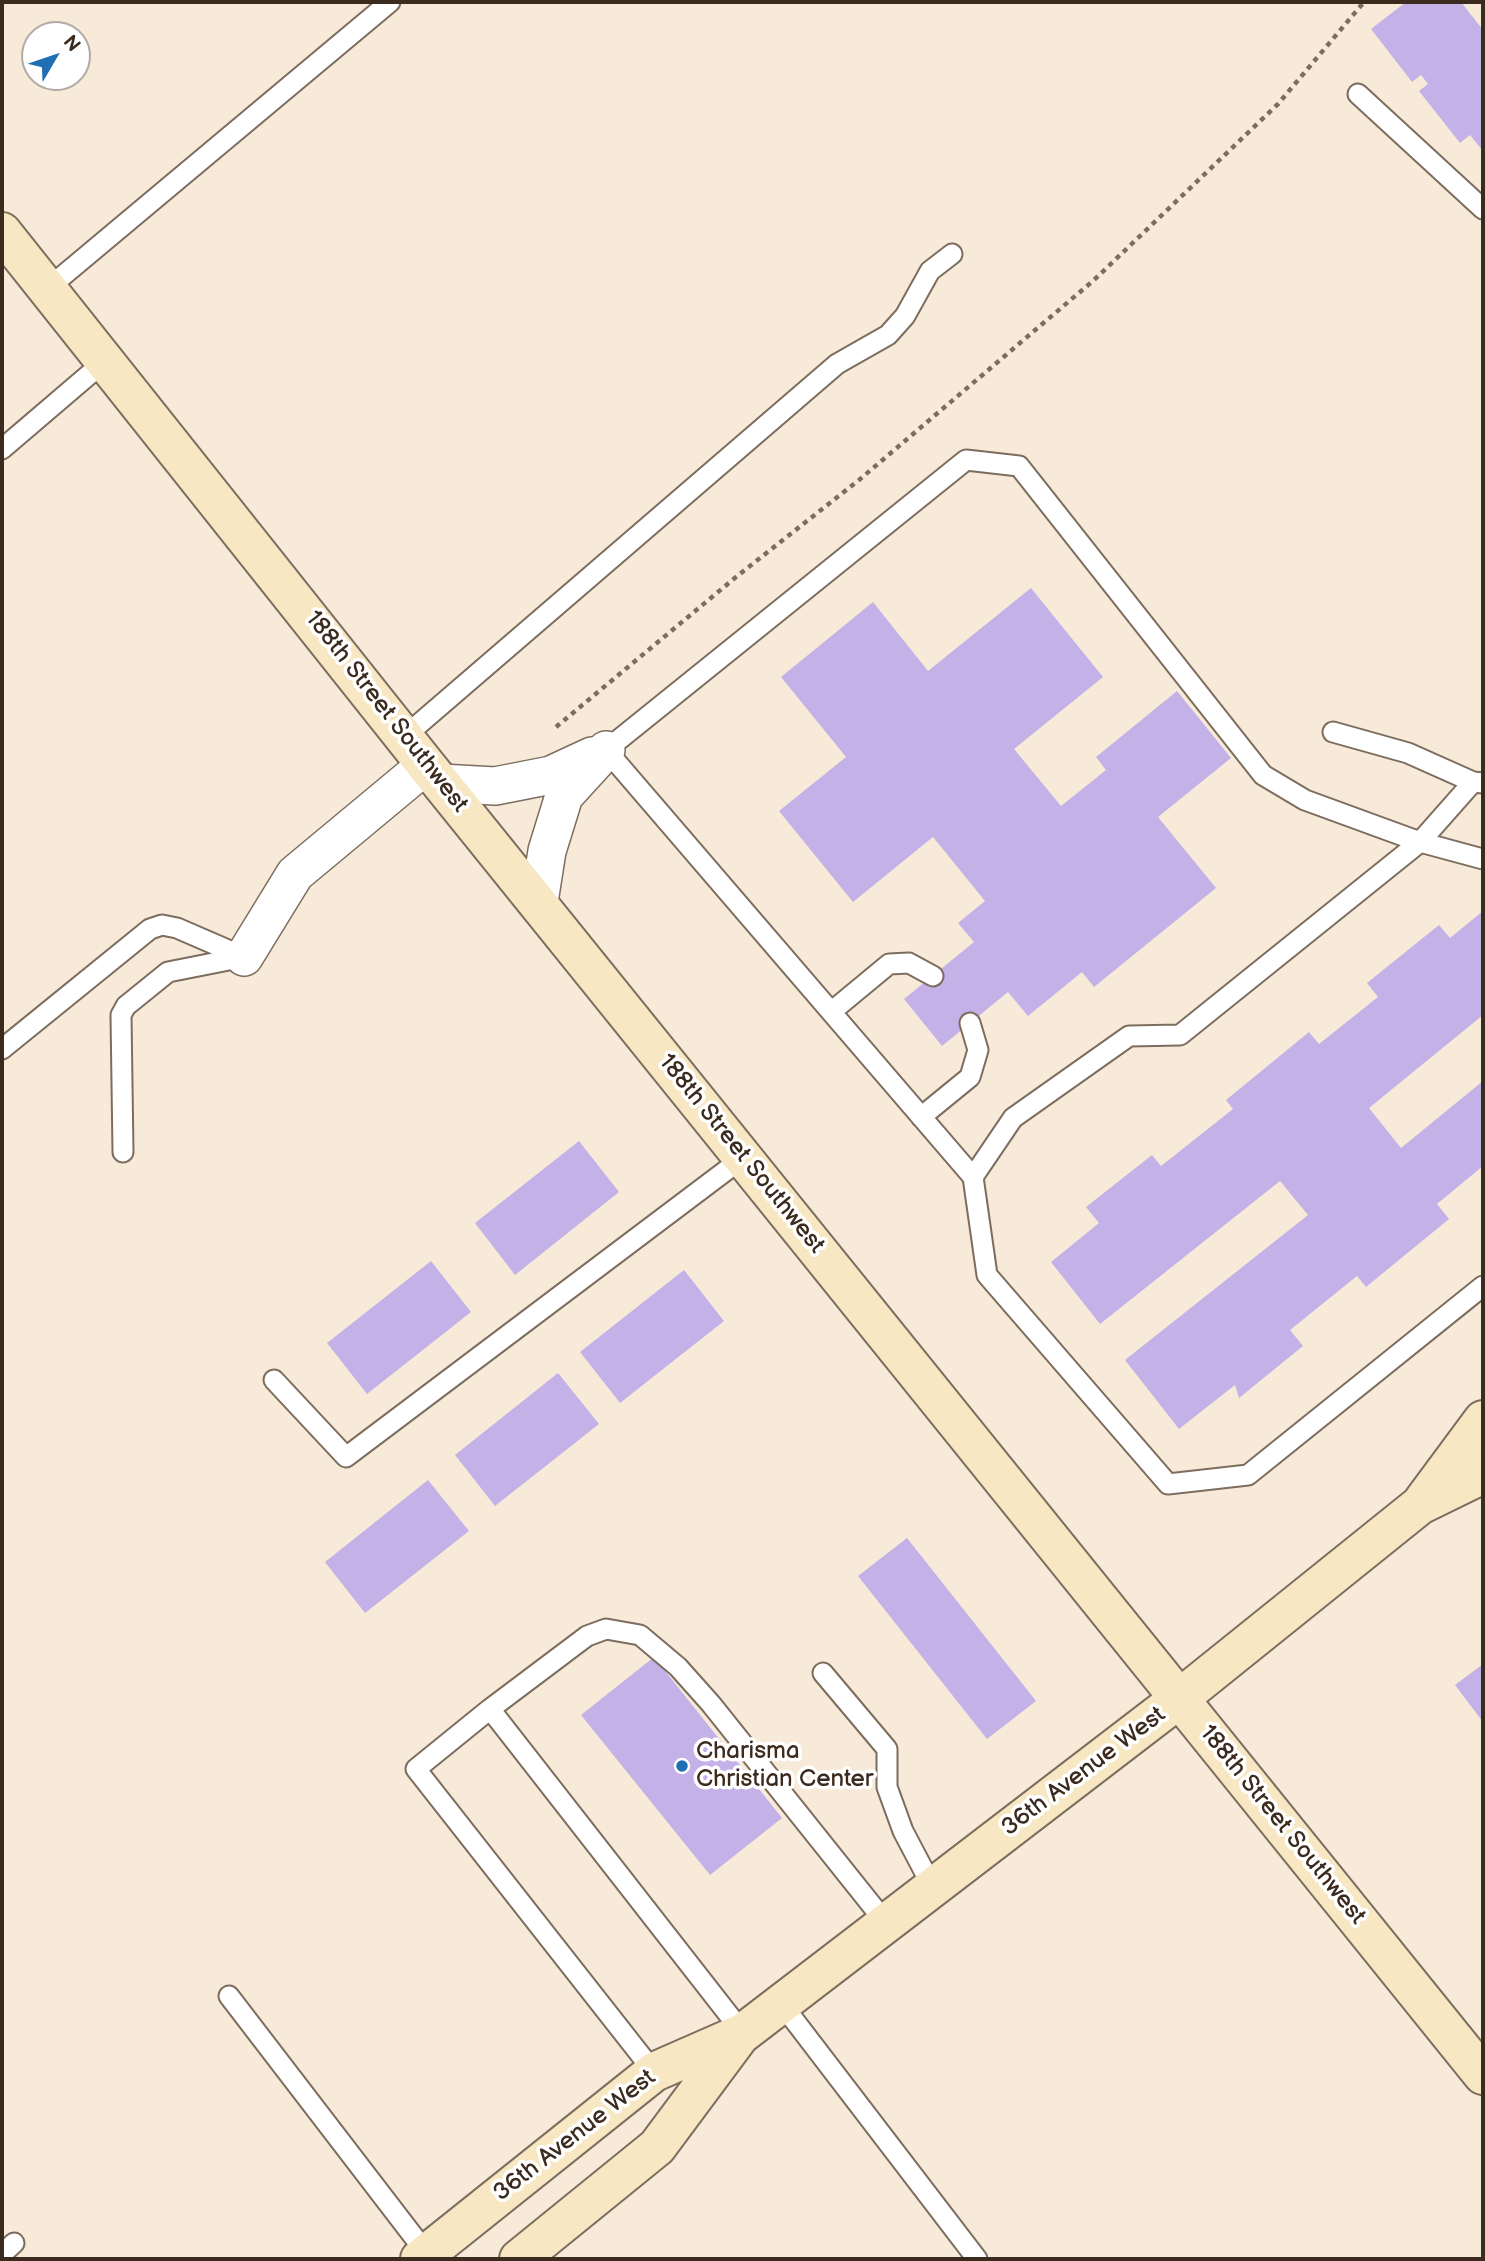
<!DOCTYPE html>
<html>
<head>
<meta charset="utf-8">
<style>
  body { margin:0 }
  #map { position:relative; width:1485px; height:2261px; overflow:hidden; background:#f8ead9; font-family:"Balsamiq Sans",sans-serif }
  canvas { display:block }
  .frame { position:absolute; inset:0; border:4px solid #3b2a1e; pointer-events:none }
  .north { position:absolute; left:21px; top:21px; width:70px; height:70px; box-sizing:border-box; background:#fff; border:2px solid #b1aaa5; border-radius:50%; rotate:51deg; font-size:19px; font-weight:700; line-height:28px; text-align:center; color:#3b2a1e }
  .north::after { content:''; display:block; margin:auto; width:24px; height:32px; background:#1f6fb2; clip-path:polygon(50% 0,100% 100%,50% 72%,0 100%) }
</style>
</head>
<body>
<div id="map">
<canvas width="1485" height="2261"></canvas>
<div class="frame"></div>
<div class="north">N</div>
</div>
<script>
const g = document.querySelector('canvas').getContext('2d');
g.lineJoin = 'round';
function fill(path, color) { g.fillStyle = color; g.fill(path, 'evenodd'); }
const toPath = rows => new Path2D(rows.map(r => 'M' + r).join(''));
function trace(path, color, width, dash) { g.strokeStyle = color; g.lineWidth = width; g.lineCap = dash ? 'butt' : 'round'; g.setLineDash(dash || []); g.stroke(path); }
function drawText(font, color, halo, rows, align = 'center') {
  g.font = font + ' "Balsamiq Sans",sans-serif'; g.lineWidth = 7; g.setLineDash([]); g.textBaseline = 'middle'; g.strokeStyle = halo; g.fillStyle = color; for (const [text, x, y, turn = 0] of rows) {
    g.save(); g.translate(x, y); g.rotate((+turn || 0) * Math.PI / 180); g.textAlign = isNaN(turn) ? turn : align; if (halo) g.strokeText(text, 0, 0); g.fillText(text, 0, 0); g.restore();
  }
}
fill(toPath([
  [1406,2,1461,2,1483,30,1483,151,1470,135,1460,143,1419,91,1428,84,1421,75,1412,82,1371,29],
  [1031,588,1103,677,1014,749,1061,806,1106,770,1096,757,1177,691,1231,758,1158,817,1216,888,1094,987,1082,972,1028,1016,1008,992,942,1046,904,999,974,942,958,923,985,901,933,837,853,902,779,811,846,757,781,677,873,602,928,671],
  [1483,911,1483,1015,1369,1108,1401,1148,1483,1081,1483,1166,1437,1204,1449,1219,1366,1287,1357,1276,1290,1330,1303,1346,1239,1398,1235,1385,1179,1429,1125,1360,1308,1215,1280,1181,1100,1324,1051,1262,1099,1223,1086,1207,1152,1155,1161,1166,1233,1109,1226,1100,1309,1032,1319,1044,1378,997,1367,983,1439,925,1450,938],
  [579,1141,619,1192,515,1275,475,1223],
  [431,1261,471,1312,367,1394,327,1343],
  [684,1270,724,1321,620,1403,580,1352],
  [558,1373,599,1424,495,1506,455,1455],
  [428,1480,469,1531,365,1613,325,1562],
  [907,1538,1036,1701,987,1739,858,1576],
  [654,1657,782,1818,710,1875,581,1715],
  [1483,1664,1483,1722,1455,1685]
]), '#c3b1e7');
const lane = toPath([
  [1358,94,1483,209],
  [47,289,390,2],
  [2,449,105,361],
  [1333,732,1408,753,1473,782,1483,783],
  [405,736,837,364,888,335,905,316,930,271,952,254],
  [1473,782,1420,842,1180,1035,1129,1036,1013,1118,973,1177,987,1275,1168,1484,1248,1475,1483,1286],
  [831,1012,889,964,909,963,933,976],
  [2,1049,150,929,162,925,177,928,244,957],
  [921,1117,970,1077,978,1050,970,1023],
  [123,1152,121,1015,126,1006,168,972,244,957],
  [973,1177,606,750,966,460,1019,466,1263,775,1305,800,1420,842,1483,859],
  [274,1380,346,1457,744,1157],
  [823,1673,887,1749,887,1787,903,1831,933,1888],
  [490,1709,587,1636,606,1629,640,1635,678,1667,711,1704,886,1923],
  [229,1996,427,2254],
  [781,2003,977,2259],
  [654,2072,416,1769,490,1709,743,2033],
  [2,2254,14,2243]
]);
const street = toPath([
  [441,783,495,786,551,775,592,756],
  [539,902,547,851,564,796,606,750],
  [244,957,295,874,426,765]
]);
const secondary = toPath([
  [2,232,426,765,1483,2075],
  [1423,1501,1483,1420],
  [420,2259,654,2072,743,2033,1180,1698,1420,1505,1483,1474],
  [519,2259,657,2147,741,2034]
]);
trace(lane, '#7d6d5f', 23);
trace(street, '#7d6d5f', 40);
trace(secondary, '#7d6d5f', 42);
trace(toPath([
  [556,727,736,577,859,480,1094,280,1278,104,1364,2]
]), '#7d6d5f', 4.5, [5, 5]);
trace(lane, '#fff', 19);
trace(street, '#fff', 37);
trace(secondary, '#f7e8c3', 38);
for (const [x, y, r, color] of [
  [682,1766,7,"#1f6fb2"]
]) { const dot = new Path2D(); dot.arc(x, y, r, 0, 2 * Math.PI); g.fillStyle = color; g.fill(dot); trace(dot, '#fff', 2.5); }
drawText('24px', '#3b2a1e', '#fff', [
  ["188th Street Southwest",386,712,52],
  ["188th Street Southwest",741,1154,51],
  ["36th Avenue West",1084,1772,-37],
  ["188th Street Southwest",1282,1825,51],
  ["36th Avenue West",575,2136,-38]
]);
drawText('24px', '#3b2a1e', '#fff', [
  ["Charisma",696,1752],
  ["Christian Center",696,1780]
], 'left');
</script>
</body>
</html>
